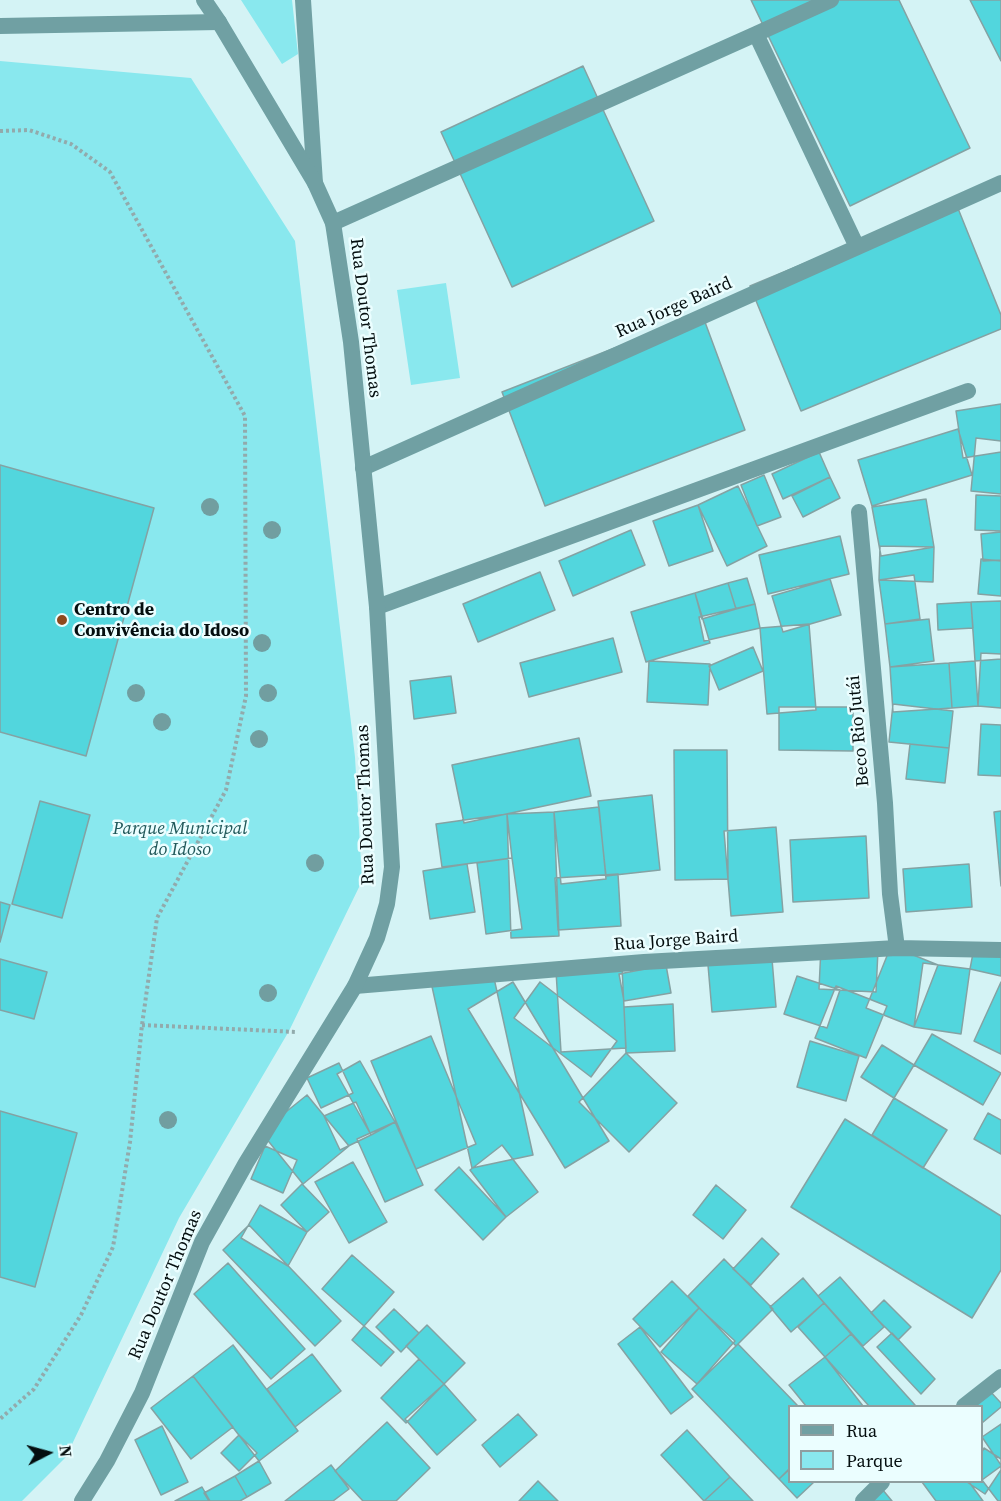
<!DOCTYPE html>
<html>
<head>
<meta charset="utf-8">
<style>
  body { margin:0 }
  #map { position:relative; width:1001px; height:1501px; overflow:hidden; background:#d4f3f5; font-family:"Source Serif 4",serif }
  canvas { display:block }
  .legend { position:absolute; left:788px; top:1405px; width:195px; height:78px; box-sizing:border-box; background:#ebfeff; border:2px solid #8f9e9f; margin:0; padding:8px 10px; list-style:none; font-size:18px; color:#040e0f }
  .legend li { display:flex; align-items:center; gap:12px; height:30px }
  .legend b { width:30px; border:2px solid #8f9e9f }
  .north { position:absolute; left:18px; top:1423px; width:60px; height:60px; -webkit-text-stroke:4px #ebfeff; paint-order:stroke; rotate:84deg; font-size:16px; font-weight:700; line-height:24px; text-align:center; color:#040e0f }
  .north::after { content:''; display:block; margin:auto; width:21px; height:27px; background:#040e0f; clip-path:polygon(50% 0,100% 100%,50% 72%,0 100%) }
</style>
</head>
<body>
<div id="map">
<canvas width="1001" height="1501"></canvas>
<ul class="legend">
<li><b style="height:8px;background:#70a0a3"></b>Rua</li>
<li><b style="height:16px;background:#89e8ee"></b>Parque</li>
</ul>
<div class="north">N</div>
</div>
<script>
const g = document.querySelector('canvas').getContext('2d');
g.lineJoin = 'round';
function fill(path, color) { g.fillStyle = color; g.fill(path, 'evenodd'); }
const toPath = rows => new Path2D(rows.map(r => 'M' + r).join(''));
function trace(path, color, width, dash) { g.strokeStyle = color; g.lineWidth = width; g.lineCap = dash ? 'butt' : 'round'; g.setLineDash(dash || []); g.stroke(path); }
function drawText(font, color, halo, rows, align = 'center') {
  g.font = font + ' "Source Serif 4",serif'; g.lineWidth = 5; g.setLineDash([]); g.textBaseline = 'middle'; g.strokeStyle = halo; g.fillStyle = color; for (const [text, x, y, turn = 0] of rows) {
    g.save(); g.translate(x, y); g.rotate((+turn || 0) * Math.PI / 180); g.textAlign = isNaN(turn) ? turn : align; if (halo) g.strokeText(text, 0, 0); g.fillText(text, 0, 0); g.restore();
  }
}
fill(toPath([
  [241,0,292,0,298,54,282,64],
  [0,61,191,78,295,241,355,757,362,881,289,1031,179,1218,66,1457,22,1501,0,1501],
  [446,283,460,378,411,385,397,290]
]), '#89e8ee');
const building = toPath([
  [751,0,899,0,970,148,850,206,751,0],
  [970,0,1001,0,1001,61,970,0],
  [583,66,654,221,512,287,441,132,583,66],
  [955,201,1001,315,1001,329,801,411,750,286,955,201],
  [702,314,745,430,545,506,502,392,702,314],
  [1001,404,1001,452,963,458,956,411,1001,404],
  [958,429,972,475,872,506,858,460,958,429],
  [976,438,1001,441,1001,494,971,491,976,438],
  [819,452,830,477,783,499,772,474,819,452],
  [0,465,154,508,86,756,0,732,0,465],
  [764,475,781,517,757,526,741,485,764,475],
  [830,477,840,498,803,517,792,496,830,477],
  [738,486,767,546,727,566,698,505,738,486],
  [976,495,1001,496,1001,531,975,530,976,495],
  [926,499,934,547,881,556,872,507,926,499],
  [698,505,713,551,669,566,653,521,698,505],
  [631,530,645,565,573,596,559,561,631,530],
  [1001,532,1001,560,983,561,981,534,1001,532],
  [840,536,849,574,768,594,759,555,840,536],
  [880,546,934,547,933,582,879,580,880,546],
  [981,559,1001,561,1001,596,978,594,981,559],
  [540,572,555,610,478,642,463,604,540,572],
  [914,575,920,619,885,624,879,580,914,575],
  [747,578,755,604,736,609,728,583,747,578],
  [830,579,841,615,783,632,772,596,830,579],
  [728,583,736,609,702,619,695,593,728,583],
  [695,593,710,643,646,662,631,612,695,593],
  [1001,601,1001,659,975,661,971,602,1001,601],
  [971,602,973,628,938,630,937,604,971,602],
  [755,604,760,628,704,641,699,617,755,604],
  [929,619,934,661,890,667,885,624,929,619],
  [809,624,816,710,767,714,760,628,809,624],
  [613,638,622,672,529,697,520,663,613,638],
  [753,647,763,671,719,690,709,666,753,647],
  [981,653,1001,654,1001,708,978,706,981,653],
  [649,661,710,664,708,705,647,702,649,661],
  [975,661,978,706,952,708,949,663,975,661],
  [949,663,952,708,893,712,890,667,949,663],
  [451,676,456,713,414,719,410,681,451,676],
  [893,704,953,711,949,748,889,742,893,704],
  [779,707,853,707,853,751,779,750,779,707],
  [981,724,1001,725,1001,776,978,775,981,724],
  [579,738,591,796,464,823,452,765,579,738],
  [910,744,949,748,945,783,906,779,910,744],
  [674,750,727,750,728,879,675,880,674,750],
  [652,795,660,870,606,876,598,801,652,795],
  [40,801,90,815,62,918,12,904,40,801],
  [599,807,606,879,561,884,554,812,599,807],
  [1001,811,1001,886,994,812,1001,811],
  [554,812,559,936,511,938,507,814,554,812],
  [507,814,512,858,442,867,436,824,507,814],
  [776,827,783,912,731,916,724,831,776,827],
  [866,836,869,898,793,902,790,840,866,836],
  [512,858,522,929,486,934,477,863,512,858],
  [467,864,475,912,430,919,423,871,467,864],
  [969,864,972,907,906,912,903,869,969,864],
  [618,874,621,926,558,930,555,878,618,874],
  [0,902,10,905,0,942,0,902],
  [891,946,938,965,914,1027,866,1008,891,946],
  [821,947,878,950,876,992,819,989,821,947],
  [974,948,1001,954,1001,976,970,969,974,948],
  [0,959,47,972,34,1019,0,1010,0,959],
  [772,959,776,1007,712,1012,708,965,772,959],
  [923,963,970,969,961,1034,914,1027,923,963],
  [666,965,671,993,624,1001,619,974,666,965],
  [622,967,626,1048,561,1052,556,971,622,967],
  [492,969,533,1155,472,1168,431,982,492,969],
  [797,976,840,990,827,1028,784,1014,797,976],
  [513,982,609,1141,565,1168,468,1009,513,982],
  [540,982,617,1041,591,1077,514,1018,540,982],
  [1001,982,1001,1054,974,1041,1001,982],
  [836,986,887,1006,866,1058,815,1038,836,986],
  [673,1004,675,1051,626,1053,624,1007,673,1004],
  [932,1034,1001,1073,983,1105,914,1065,932,1034],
  [431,1036,476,1144,416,1169,371,1061,431,1036],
  [810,1041,859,1056,846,1101,797,1087,810,1041],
  [882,1045,914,1065,894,1098,861,1077,882,1045],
  [626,1053,677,1103,629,1152,579,1102,626,1053],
  [360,1061,395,1122,371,1135,337,1074,360,1061],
  [339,1063,353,1093,321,1108,307,1078,339,1063],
  [307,1095,349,1146,303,1184,261,1132,307,1095],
  [894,1098,947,1130,923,1168,872,1135,894,1098],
  [356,1102,371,1135,340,1150,324,1116,356,1102],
  [0,1111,77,1133,35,1287,0,1277,0,1111],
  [988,1113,1001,1120,1001,1154,974,1139,988,1113],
  [845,1119,1001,1216,1001,1270,972,1318,791,1207,845,1119],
  [395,1122,423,1185,385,1202,357,1139,395,1122],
  [502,1145,538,1192,506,1217,470,1170,502,1145],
  [265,1146,297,1160,283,1193,251,1179,265,1146],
  [353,1162,387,1222,349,1243,315,1182,353,1162],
  [459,1167,506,1217,483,1240,435,1190,459,1167],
  [302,1184,329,1212,307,1232,281,1205,302,1184],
  [716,1185,746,1210,723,1239,693,1215,716,1185],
  [260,1205,307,1232,288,1266,241,1238,260,1205],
  [249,1225,341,1321,315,1346,223,1250,249,1225],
  [762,1238,779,1254,751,1285,733,1269,762,1238],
  [352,1255,394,1292,364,1326,322,1289,352,1255],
  [724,1259,773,1309,736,1346,688,1296,724,1259],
  [228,1263,305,1349,271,1379,194,1294,228,1263],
  [840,1277,884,1327,863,1346,818,1296,840,1277],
  [803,1278,824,1303,791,1332,770,1307,803,1278],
  [672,1281,699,1308,660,1347,633,1319,672,1281],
  [884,1300,911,1327,898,1340,871,1313,884,1300],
  [824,1303,851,1334,825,1357,798,1327,824,1303],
  [699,1308,735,1341,697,1384,661,1352,699,1308],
  [394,1309,419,1333,401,1352,376,1327,394,1309],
  [427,1325,465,1363,444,1384,406,1346,427,1325],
  [364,1326,394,1352,381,1366,352,1340,364,1326],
  [640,1327,693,1397,671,1414,618,1344,640,1327],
  [892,1333,935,1379,921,1394,877,1347,892,1333],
  [851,1334,915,1405,913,1406,869,1406,825,1357,851,1334],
  [738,1344,798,1406,790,1406,790,1468,779,1479,692,1389,738,1344],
  [233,1345,298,1431,259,1461,193,1376,233,1345],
  [312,1354,341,1391,295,1427,267,1389,312,1354],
  [825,1357,863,1406,806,1406,789,1385,825,1357],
  [419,1359,444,1384,406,1423,381,1398,419,1359],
  [193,1376,233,1427,191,1459,151,1408,193,1376],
  [444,1384,476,1420,437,1455,405,1419,444,1384],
  [988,1389,1001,1403,1001,1407,982,1423,982,1406,968,1406,988,1389],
  [518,1414,537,1435,500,1467,482,1445,518,1414],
  [387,1422,430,1468,396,1501,363,1501,335,1471,387,1422],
  [1001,1424,1001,1465,982,1437,1001,1424],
  [162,1426,188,1482,161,1495,135,1440,162,1426],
  [687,1430,730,1477,704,1501,661,1455,687,1430],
  [239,1435,257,1453,239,1471,221,1453,239,1435],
  [984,1448,1001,1459,1001,1470,985,1494,967,1482,982,1482,982,1452,984,1448],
  [259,1461,271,1483,247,1497,235,1476,259,1461],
  [331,1465,349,1489,333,1501,285,1501,331,1465],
  [1001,1466,1001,1501,998,1501,982,1480,1001,1466],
  [790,1469,790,1482,814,1482,797,1498,779,1479,790,1469],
  [235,1476,247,1497,240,1501,209,1501,204,1493,235,1476],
  [730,1477,753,1501,704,1501,730,1477],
  [538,1481,558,1501,519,1501,538,1481],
  [922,1482,969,1482,983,1501,936,1501,922,1482],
  [202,1487,210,1501,175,1501,202,1487],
  [882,1489,892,1501,868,1501,882,1489]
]);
fill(building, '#52d6dd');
trace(building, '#84a2a3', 1.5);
trace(toPath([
  [0,131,29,130,71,144,110,172,245,416,246,696,226,790,157,918,142,1025,130,1142,113,1247,81,1315,34,1389,0,1419],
  [142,1025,297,1032]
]), '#92aaac', 4, [3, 3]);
trace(toPath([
  [756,34,831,0],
  [333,223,756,34,857,247],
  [363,468,1001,183],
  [377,607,968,391]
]), '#70a0a3', 16);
trace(toPath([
  [303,0,315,183],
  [0,26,219,22],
  [859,512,885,803,890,894,897,948],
  [355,986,644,962,897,948,1001,950],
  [964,1406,1001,1377],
  [863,1501,882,1482]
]), '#70a0a3', 16);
trace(toPath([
  [82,1501,107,1461,142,1393,202,1242,246,1163,355,986,377,938,387,904,392,867,377,607,351,342,333,223,315,183,219,22,204,0]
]), '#70a0a3', 16);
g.fillStyle = '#719ea0';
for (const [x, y] of [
  [210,507],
  [272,530],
  [262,643],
  [136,693],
  [268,693],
  [162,722],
  [259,739],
  [315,863],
  [268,993],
  [168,1120]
]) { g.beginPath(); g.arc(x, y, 9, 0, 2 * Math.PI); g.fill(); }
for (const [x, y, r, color] of [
  [62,620,6,"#8e4a1e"]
]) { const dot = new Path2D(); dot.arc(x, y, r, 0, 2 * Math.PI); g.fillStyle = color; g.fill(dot); trace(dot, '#ebfeff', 2); }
drawText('18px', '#040e0f', '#ebfeff', [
  ["Rua Jorge Baird",674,308,-24],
  ["Rua Doutor Thomas",365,318,83],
  ["Beco Rio Jutái",859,731,-95],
  ["Rua Doutor Thomas",366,805,-92],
  ["Rua Jorge Baird",676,941,-4],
  ["Rua Doutor Thomas",166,1285,-67]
]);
drawText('bold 18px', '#040e0f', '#ebfeff', [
  ["Centro de",74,610],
  ["Convivência do Idoso",74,631]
], 'left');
drawText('italic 18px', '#20585a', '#ebfeff', [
  ["Parque Municipal",180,829],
  ["do Idoso",180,850]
]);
</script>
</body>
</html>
